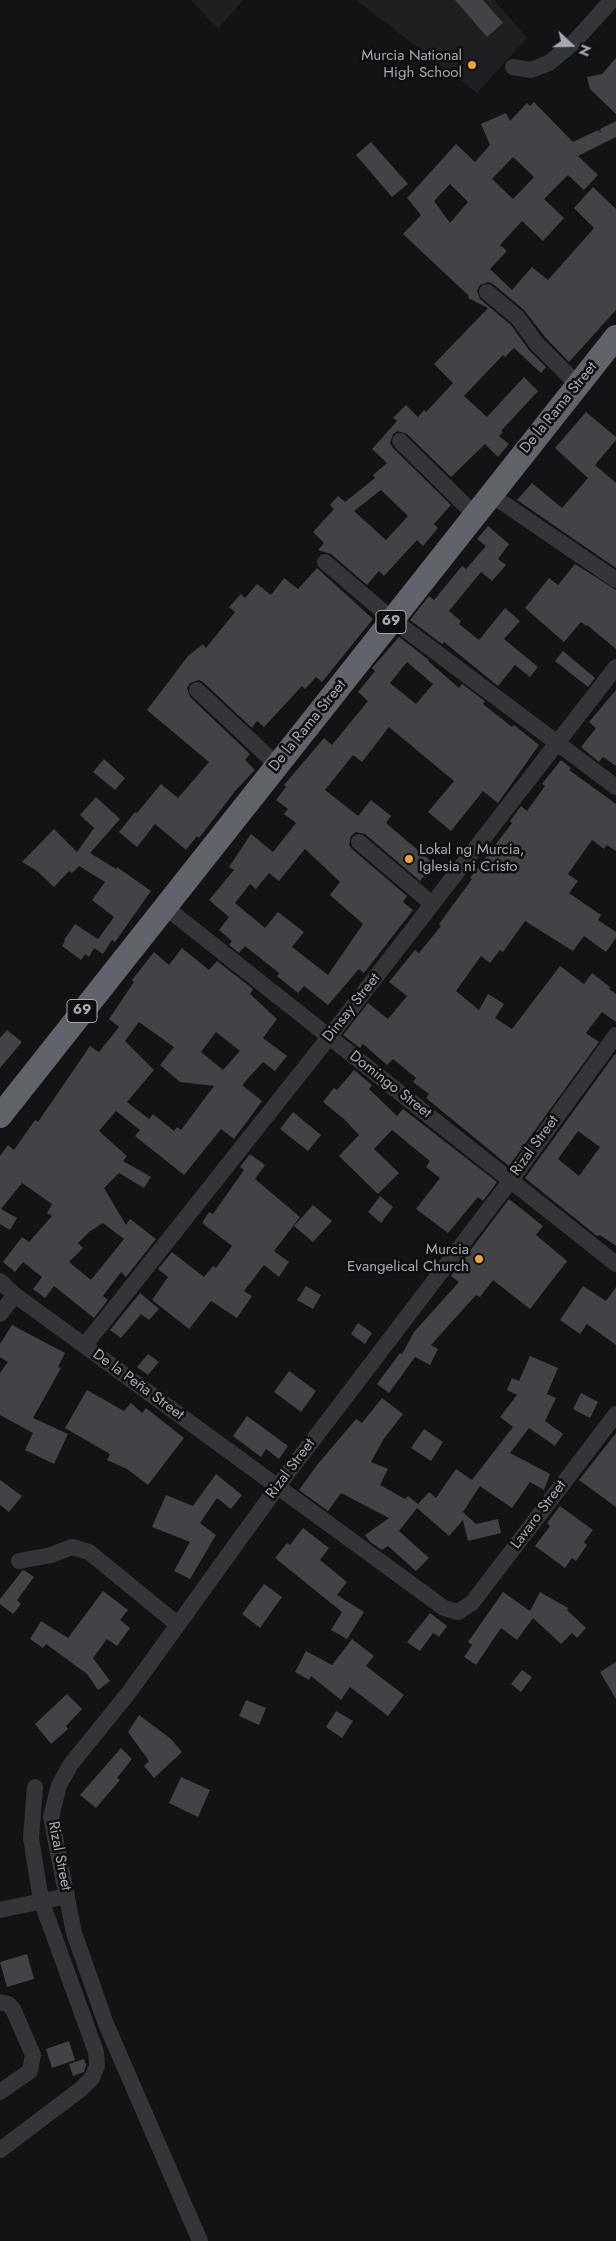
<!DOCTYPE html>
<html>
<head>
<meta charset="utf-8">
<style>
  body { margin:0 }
  #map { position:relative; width:616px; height:2241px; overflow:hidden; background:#121314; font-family:Jost,sans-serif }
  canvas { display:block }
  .north { position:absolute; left:546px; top:20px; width:50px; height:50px; -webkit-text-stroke:4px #0e0e0f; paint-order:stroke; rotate:111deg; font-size:14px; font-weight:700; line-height:20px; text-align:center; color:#a4aab4 }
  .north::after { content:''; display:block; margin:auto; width:18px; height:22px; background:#a4aab4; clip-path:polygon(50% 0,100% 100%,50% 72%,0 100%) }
</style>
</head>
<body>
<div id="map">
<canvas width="616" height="2241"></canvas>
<div class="north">N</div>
</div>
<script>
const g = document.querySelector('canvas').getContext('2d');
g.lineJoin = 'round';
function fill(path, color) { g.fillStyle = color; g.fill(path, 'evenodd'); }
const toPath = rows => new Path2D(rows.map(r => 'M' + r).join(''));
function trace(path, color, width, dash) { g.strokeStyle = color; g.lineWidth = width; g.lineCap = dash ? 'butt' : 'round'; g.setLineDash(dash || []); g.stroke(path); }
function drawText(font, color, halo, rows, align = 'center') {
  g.font = font + ' Jost,sans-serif'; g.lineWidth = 5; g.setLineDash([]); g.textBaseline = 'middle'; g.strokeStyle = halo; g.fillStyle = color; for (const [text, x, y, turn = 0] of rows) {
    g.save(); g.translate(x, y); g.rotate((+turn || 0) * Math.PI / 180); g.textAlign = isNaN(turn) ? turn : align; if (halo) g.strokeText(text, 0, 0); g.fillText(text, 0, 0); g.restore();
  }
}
fill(toPath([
  [191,0,243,0,218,29],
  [356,0,494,0,527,38,477,93]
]), '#1f1f21');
fill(toPath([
  [455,0,483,0,503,23,487,37],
  [616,58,616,114,590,89,587,77,602,74],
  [534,102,573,142,598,130,601,133,600,129,616,121,616,137,578,156,598,175,584,190,568,175,544,199,564,218,543,241,522,221,500,245,507,251,490,269,512,290,532,267,548,280,594,228,574,208,593,187,616,209,616,310,569,362,545,337,524,310,493,284,488,282,480,285,477,291,480,299,511,325,529,350,546,367,541,373,514,348,505,357,503,355,464,396,487,417,524,377,538,391,501,431,503,432,499,436,509,444,498,457,485,444,451,477,407,434,398,431,393,434,390,443,393,448,451,505,434,524,438,528,423,546,417,540,384,576,379,571,367,585,331,554,318,550,324,543,313,532,334,509,330,505,338,496,345,502,375,478,373,475,387,463,372,449,397,421,393,418,406,405,418,417,424,410,426,412,453,383,434,364,488,308,468,298,469,296,403,234,421,215,407,198,456,144,475,162,490,145,481,124,506,113,510,121,527,103,530,106],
  [513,157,534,177,513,199,492,179],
  [450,184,468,202,450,223,434,201],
  [381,490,408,516,386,540,354,511],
  [371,142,408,184,392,197,356,155],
  [586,412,616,437,616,440,595,465,616,483,616,568,517,500,532,483,562,508,588,478,555,448],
  [488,526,509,544,498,559,506,565,492,581,481,572,449,611,461,621,459,624,479,640,505,608,520,621,504,639,538,667,530,677,515,665,498,686,444,642,442,644,410,620,429,596,434,600,462,566,466,569,486,546,477,539],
  [575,564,616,590,616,649,587,625,586,626,581,622,564,642,525,608,549,578,558,585],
  [317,568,373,619,322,682,316,677,305,689,302,686,264,727,257,721,252,728,203,682,199,680,190,683,187,688,190,697,250,754,245,760,255,770,236,790,199,838,197,836,186,850,155,824,137,847,119,832,135,812,137,813,161,784,178,798,209,762,147,710,188,656,203,644,206,648,235,612,229,607,241,594,245,598,257,584,271,595,284,578,298,589],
  [399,637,429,660,428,661,459,688,462,684,485,701,483,704,512,727,514,725,539,745,498,803,483,791,451,831,428,812,454,781,389,727,362,762,353,755,325,790,358,816,371,800,391,816,386,823,434,864,420,881,365,834,356,832,351,836,349,845,352,849,407,896,403,902,413,910,364,973,359,969,328,1005,304,986,298,993,277,976,279,973,245,946,239,953,229,945,232,941,219,930,229,917,209,900,234,870,229,867,251,834,273,852,296,823,284,814,288,809,276,800,286,787,284,785,324,738,332,745,368,701,358,692,375,671,372,668],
  [407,662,433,684,416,704,390,683],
  [305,849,340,882,330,895,363,924,328,975,292,947,304,932,278,912,265,928,235,903,250,884,256,889,269,873,279,881],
  [563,651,595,678,588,687,555,661],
  [616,690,616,766,603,757,599,762,581,747,596,728,589,722],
  [104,759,125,778,115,790,93,772],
  [561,760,571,768,569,770,616,804,616,851,607,845,604,849,592,840,568,874,578,881,569,893,601,915,598,920,616,932,616,938,606,952,584,936,573,951,525,921,503,952,500,950,490,963,481,956,456,991,479,1010,488,994,504,1004,495,1018,512,1029,560,966,584,984,592,973,610,987,609,989,616,994,616,1022,602,1012,586,1033,599,1042,509,1166,426,1098,429,1094,413,1082,416,1078,393,1059,387,1065,363,1044,360,1048,343,1035,368,1003,388,1019,407,996,389,982,415,950,419,953,441,926,439,924,472,879,470,878,512,823,510,821,521,806,527,811,545,786,542,784],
  [96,797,120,819,90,853,116,869,117,867,151,891,115,942,112,940,103,954,94,948,89,957,85,954,81,960,62,946,65,941,64,940,75,924,98,939,114,917,92,900,105,882,79,866,72,873,69,871,54,887,37,871,22,862,54,829,77,852,94,828,80,815],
  [182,948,209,970,217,961,253,989,250,994,277,1019,263,1038,287,1056,275,1071,263,1062,242,1085,262,1101,234,1139,221,1129,184,1175,135,1136,140,1130,116,1111,99,1131,127,1156,123,1161,151,1177,144,1188,119,1173,104,1188,126,1225,130,1219,156,1239,126,1277,121,1272,103,1296,108,1300,94,1318,54,1286,45,1298,33,1289,42,1277,23,1262,15,1272,3,1262,22,1237,29,1242,52,1216,47,1213,52,1204,22,1183,1,1209,17,1218,10,1230,0,1224,0,1156,8,1145,14,1150,35,1120,38,1122,90,1046,99,1052,119,1027,109,1019,134,982,132,980,154,952,169,965],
  [139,1022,174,1047,160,1065,180,1082,214,1086,181,1130,177,1127,174,1131,153,1114,149,1119,127,1102,154,1070,125,1041],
  [216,1032,240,1051,223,1070,201,1052],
  [103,1223,124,1239,91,1280,69,1262,83,1248,78,1243,89,1232],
  [7,1030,22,1042,0,1068,0,1038],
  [615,1054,616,1055,616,1246,600,1235,597,1236,525,1178],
  [578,1131,600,1147,579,1176,558,1159],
  [354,1070,372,1085,369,1089,397,1116,403,1109,497,1182,483,1201,478,1197,448,1233,416,1209,440,1178,426,1167,430,1161,392,1130,374,1149,399,1173,378,1194,339,1156,359,1135,344,1119,323,1102,334,1088,337,1090],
  [293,1112,321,1135,308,1151,280,1129],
  [250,1154,265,1165,255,1179,300,1217,274,1251,289,1262,279,1277,264,1265,244,1291,252,1296,237,1318,211,1301,189,1329,152,1300,168,1277,158,1269,172,1252,204,1277,213,1266,216,1268,232,1246,202,1223,209,1212,213,1214,244,1170,240,1167],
  [380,1196,393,1207,381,1223,368,1212],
  [509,1199,543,1226,536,1235,567,1261,530,1309,493,1280,480,1297,476,1295,431,1345,438,1349,430,1365,415,1357,389,1393,377,1384,400,1353,402,1354,414,1332,459,1282,451,1276],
  [313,1205,332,1221,313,1242,294,1226],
  [306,1286,321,1295,313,1309,297,1300],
  [583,1286,606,1301,616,1287,616,1345,587,1324,580,1334,560,1320],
  [140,1293,159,1309,149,1320,141,1314,121,1338,110,1330],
  [358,1323,372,1333,365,1344,351,1334],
  [12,1325,65,1353,58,1367,61,1368,33,1418,68,1434,54,1464,25,1450,33,1433,0,1415,0,1373,8,1362,0,1357,0,1344],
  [148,1354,159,1362,148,1375,137,1367],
  [530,1356,558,1368,547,1394,556,1398,545,1421,563,1434,555,1446,529,1428,510,1453,550,1474,544,1490,530,1482,512,1508,480,1486,463,1512,476,1524,498,1519,501,1533,468,1541,463,1520,449,1536,417,1508,399,1531,429,1558,416,1571,388,1546,382,1550,370,1542,365,1535,389,1518,341,1493,328,1511,299,1490,317,1465,356,1419,362,1423,382,1398,403,1414,383,1440,371,1462,388,1469,380,1485,405,1499,408,1496,418,1504,429,1492,436,1498,456,1469,472,1480,513,1427,500,1417,517,1395,507,1390,512,1378,519,1381],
  [289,1371,316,1391,301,1412,274,1392],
  [87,1390,124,1411,131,1403,142,1413,146,1408,184,1438,148,1485,127,1469,107,1460,110,1454,65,1428],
  [581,1393,598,1402,590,1418,573,1409],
  [247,1416,288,1446,279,1459,266,1449,261,1457,233,1436],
  [424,1429,443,1442,431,1461,411,1448],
  [616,1433,616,1507,579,1480],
  [216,1474,242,1495,231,1509,217,1498,200,1523,216,1535,190,1579,174,1571,190,1542,152,1527,166,1495,193,1506],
  [0,1480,22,1496,9,1512,0,1505],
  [560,1506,593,1530,584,1542,587,1545,576,1561,572,1558,565,1568,535,1546,550,1526,547,1523],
  [303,1528,329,1548,320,1560,347,1582,337,1595,364,1612,347,1639,331,1630,342,1612,275,1558,287,1543,290,1545],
  [24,1570,34,1577,17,1600,21,1604,13,1614,0,1604,0,1599,22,1571],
  [264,1584,282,1597,260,1628,242,1614],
  [103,1591,128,1610,120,1620,130,1628,117,1646,107,1639,93,1658,110,1681,98,1690,87,1674,46,1644,43,1648,30,1639,41,1621,68,1638],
  [503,1592,530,1611,540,1592,568,1608,567,1610,586,1628,577,1638,572,1633,561,1644,533,1618,517,1640,501,1628,476,1665,464,1657,472,1645,468,1642],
  [430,1613,447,1626,439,1637,433,1633,420,1651,407,1642],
  [352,1639,374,1656,366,1666,404,1695,388,1716,350,1687,341,1700,311,1676,309,1680,295,1672,306,1651,332,1665],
  [616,1662,616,1699,600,1672],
  [522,1670,532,1677,521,1692,511,1684],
  [67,1694,82,1709,66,1726,68,1729,51,1744,35,1724],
  [246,1700,266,1708,259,1725,239,1716],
  [336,1711,353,1721,342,1738,326,1727],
  [139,1715,171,1739,182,1752,154,1778,144,1766,149,1761,128,1732],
  [121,1748,132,1759,117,1778,120,1780,96,1808,80,1795],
  [181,1777,210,1790,198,1817,169,1803],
  [27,1954,34,1979,7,1987,0,1962],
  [69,2041,75,2060,52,2068,46,2049],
  [84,2059,86,2065,84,2072,73,2076,69,2064]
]), '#414347');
trace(toPath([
  [513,67,531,70,549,63,573,43,612,0],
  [487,292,518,318,537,344,577,384],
  [400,441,474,514],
  [490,494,616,580],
  [325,562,393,620,616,787],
  [197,690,277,765],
  [359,842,432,904],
  [164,906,616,1264],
  [0,1281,15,1295,444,1608,458,1612,472,1603,616,1414],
  [0,1314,15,1295],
  [85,1345,330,1036,616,667],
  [19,1561,51,1555,72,1547,89,1552,177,1624],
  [0,1910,67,1896],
  [0,2002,8,2004,13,2009,33,2055,30,2071,0,2092],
  [0,2150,81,2089,92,2078,97,2066,96,2052,41,1900,31,1838,35,1787],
  [200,2241,106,2024,74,1933,51,1817,59,1785,71,1764,130,1691,278,1486,511,1180,616,1035]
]), '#343539', 16);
trace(toPath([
  [0,1116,616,337]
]), '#60636a', 24);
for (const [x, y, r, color] of [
  [472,65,5,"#eea630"],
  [409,859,5,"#eea630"],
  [479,1259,5,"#eea630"]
]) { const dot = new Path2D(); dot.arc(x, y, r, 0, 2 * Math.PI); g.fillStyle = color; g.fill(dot); trace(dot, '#0e0e0f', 2); }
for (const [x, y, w] of [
  [391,622,30],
  [82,1011,30]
]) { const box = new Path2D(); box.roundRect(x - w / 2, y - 11.5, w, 23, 4); g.fillStyle = '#0e0e0f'; g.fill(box); trace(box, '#a4aab4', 1); }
drawText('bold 14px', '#a4aab4', null, [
  ["69",391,622],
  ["69",82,1011]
]);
drawText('15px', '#a4aab4', '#0e0e0f', [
  ["Murcia National",462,56],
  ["High School",462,73],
  ["Lokal ng Murcia,",419,850,"left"],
  ["Iglesia ni Cristo",419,867,"left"],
  ["Murcia",469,1250],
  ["Evangelical Church",469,1267]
], 'right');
drawText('15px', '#a4aab4', '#0e0e0f', [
  ["De la Rama Street",559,408,-51],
  ["De la Rama Street",308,726,-51],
  ["Dinsay Street",352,1008,-52],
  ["Domingo Street",390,1085,38],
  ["Rizal Street",535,1146,-54],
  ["De la Peña Street",138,1385,36],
  ["Rizal Street",291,1469,-53],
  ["Lavaro Street",539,1515,-53],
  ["Rizal Street",59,1856,79]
]);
</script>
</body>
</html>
